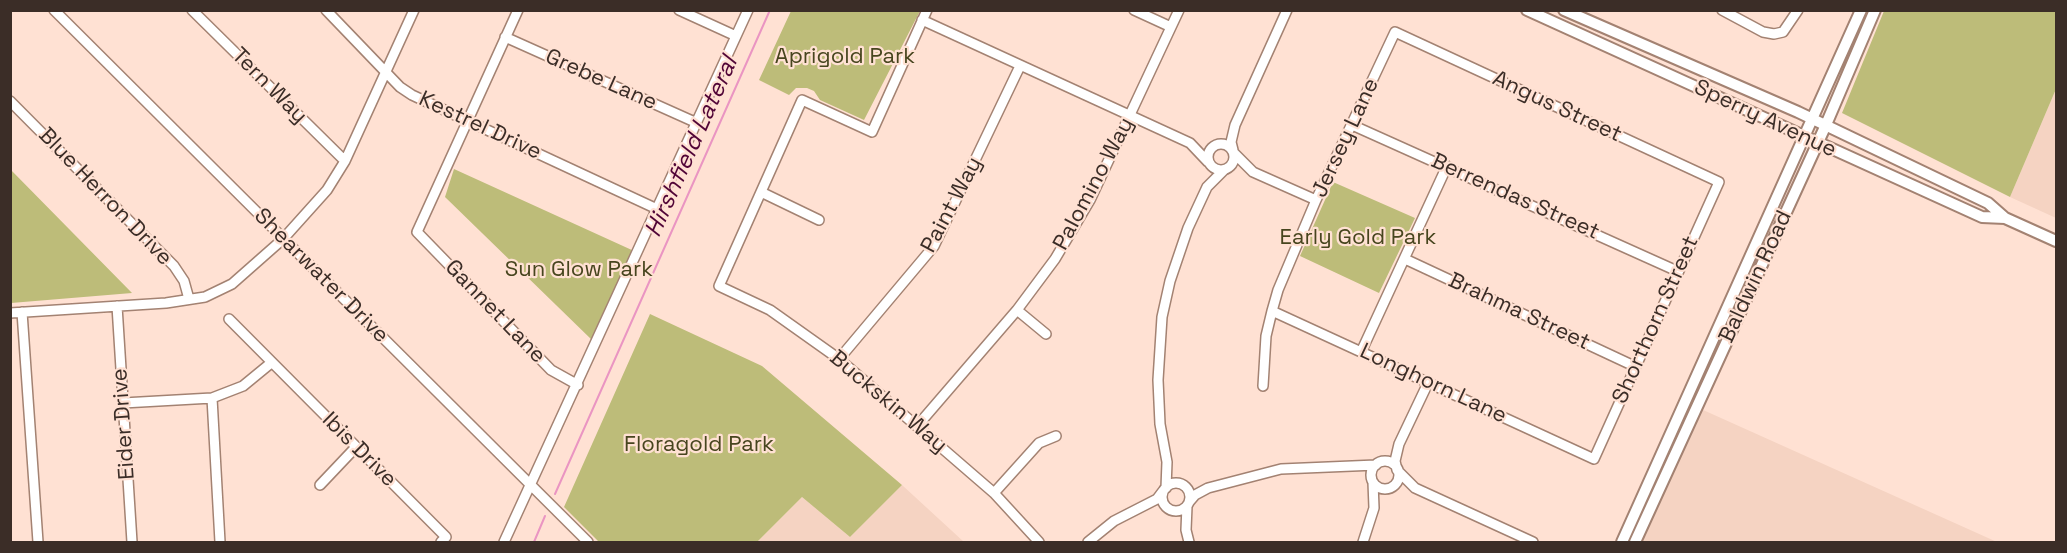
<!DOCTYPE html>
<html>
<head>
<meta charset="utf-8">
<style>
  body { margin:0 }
  #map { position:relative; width:2067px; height:553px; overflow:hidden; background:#ffe1d3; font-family:"Space Grotesk",sans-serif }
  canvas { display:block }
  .frame { position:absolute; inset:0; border:12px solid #3b2d27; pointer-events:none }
</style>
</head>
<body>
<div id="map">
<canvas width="2067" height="553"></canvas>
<div class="frame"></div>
</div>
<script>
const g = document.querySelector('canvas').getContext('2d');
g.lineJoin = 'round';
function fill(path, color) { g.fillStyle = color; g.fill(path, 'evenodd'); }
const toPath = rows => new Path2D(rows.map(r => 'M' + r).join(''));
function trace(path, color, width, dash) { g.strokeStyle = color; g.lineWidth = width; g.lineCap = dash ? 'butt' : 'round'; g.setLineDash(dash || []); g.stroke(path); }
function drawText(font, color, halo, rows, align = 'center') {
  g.font = font + ' "Space Grotesk",sans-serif'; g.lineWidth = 4.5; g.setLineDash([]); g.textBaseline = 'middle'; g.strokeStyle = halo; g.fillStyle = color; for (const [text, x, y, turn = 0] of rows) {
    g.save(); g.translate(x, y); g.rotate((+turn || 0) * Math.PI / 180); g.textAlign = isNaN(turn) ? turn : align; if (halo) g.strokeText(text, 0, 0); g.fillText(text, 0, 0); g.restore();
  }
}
fill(toPath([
  [2056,89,2056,218,2010,197],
  [1692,405,1997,542,1631,542],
  [902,485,964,542,757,542,802,497,850,537]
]), '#f5d3c2');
fill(toPath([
  [791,11,920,11,864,120,820,100,814,91,807,88,796,88,789,95,759,80],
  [1884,11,2056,11,2056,89,2010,197,1842,113],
  [454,169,634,251,593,341,445,197],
  [11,170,132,293,11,303],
  [1333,182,1415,218,1379,293,1300,256],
  [650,314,762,366,902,485,850,537,802,497,757,542,599,542,564,507]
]), '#bdbc79');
trace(toPath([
  [555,494,770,10],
  [534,542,545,516]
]), '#ea95c2', 2);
const minor = toPath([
  [54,10,588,542],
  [192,10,345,161],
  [326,10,400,87,412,95,657,209],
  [518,10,417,232,551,370,578,385],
  [679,10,736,36],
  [927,10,872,132,802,100,719,286,770,310,839,359,994,493,1039,542],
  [1134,10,1171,27],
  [1722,10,1763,32,1774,34,1783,32,1798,10],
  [922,20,1190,143,1208,162],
  [505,37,697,123],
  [10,101,174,266,184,281,189,299],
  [1352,125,1677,271],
  '1208 157a13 13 0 1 1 26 0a13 13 0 1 1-26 0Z',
  [1233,150,1231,142,1235,125,1287,10],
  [1234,153,1253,172,1316,200],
  [763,193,819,220],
  [1405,259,1634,366],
  [117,306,132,542],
  [1017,310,1046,334],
  [22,312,38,542],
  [10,313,166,303,205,297,232,284,283,239,327,190,345,161,414,10],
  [229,319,446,537,441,542],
  [1362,350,1447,166],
  [839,359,934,246,1020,66],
  [1263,386,1266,336,1272,311,1278,290,1316,200,1395,32,1719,182,1594,459,1272,311],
  [212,398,220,542],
  [123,403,212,398,243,386,271,363],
  [918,425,1017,310,1055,259,1090,200,1179,10],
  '1371 475a14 14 0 1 1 28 0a14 14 0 1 1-28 0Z',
  [1397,470,1415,488,1533,542],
  [1397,470,1395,461,1399,444,1428,383],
  '1162 497a14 14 0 1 1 28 0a14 14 0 1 1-28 0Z',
  [320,485,356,447],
  [1166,488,1167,462,1160,424,1158,380,1162,317,1170,281,1188,228,1207,187,1224,170],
  [994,493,1039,443,1056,436],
  [1189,502,1195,495,1208,488,1281,469,1376,465],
  [1187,506,1186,530,1189,542],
  [504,542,748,10],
  [1088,542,1114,521,1157,499,1163,491],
  [1363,542,1374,508,1373,482]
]);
const major = toPath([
  [1527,10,1982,217,2005,218],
  [1564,10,1798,112,1988,203,2005,218,2056,241],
  [1622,542,1861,10],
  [1635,542,1825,127,1875,10]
]);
trace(minor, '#a38272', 12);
trace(major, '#a38272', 14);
trace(minor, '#fff', 9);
trace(major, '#fff', 10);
drawText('22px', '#47451e', '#ffe1d3', [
  ["Aprigold Park",845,57],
  ["Early Gold Park",1358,238],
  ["Sun Glow Park",579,270],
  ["Floragold Park",699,445]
]);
drawText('22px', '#3b2d27', '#ffe1d3', [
  ["Grebe Lane",601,80,24],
  ["Tern Way",269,86,45],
  ["Angus Street",1557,107,25],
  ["Sperry Avenue",1765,119,25],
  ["Kestrel Drive",480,126,25],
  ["Jersey Lane",1346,138,-65],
  ["Palomino Way",1094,184,-62],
  ["Blue Herron Drive",105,197,46],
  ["Berrendas Street",1515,197,24],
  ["Paint Way",952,205,-62],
  ["Shearwater Drive",321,276,45],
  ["Baldwin Road",1756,277,-65],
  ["Gannet Lane",495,312,46],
  ["Brahma Street",1519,312,25],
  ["Shorthorn Street",1656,320,-66],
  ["Longhorn Lane",1433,384,25],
  ["Buckskin Way",888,402,40],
  ["Eider Drive",124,424,-94],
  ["Ibis Drive",359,450,45]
]);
drawText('italic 24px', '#510537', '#ffe1d3', [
  ["Hirshfield Lateral",692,147,-66]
]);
</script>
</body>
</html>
